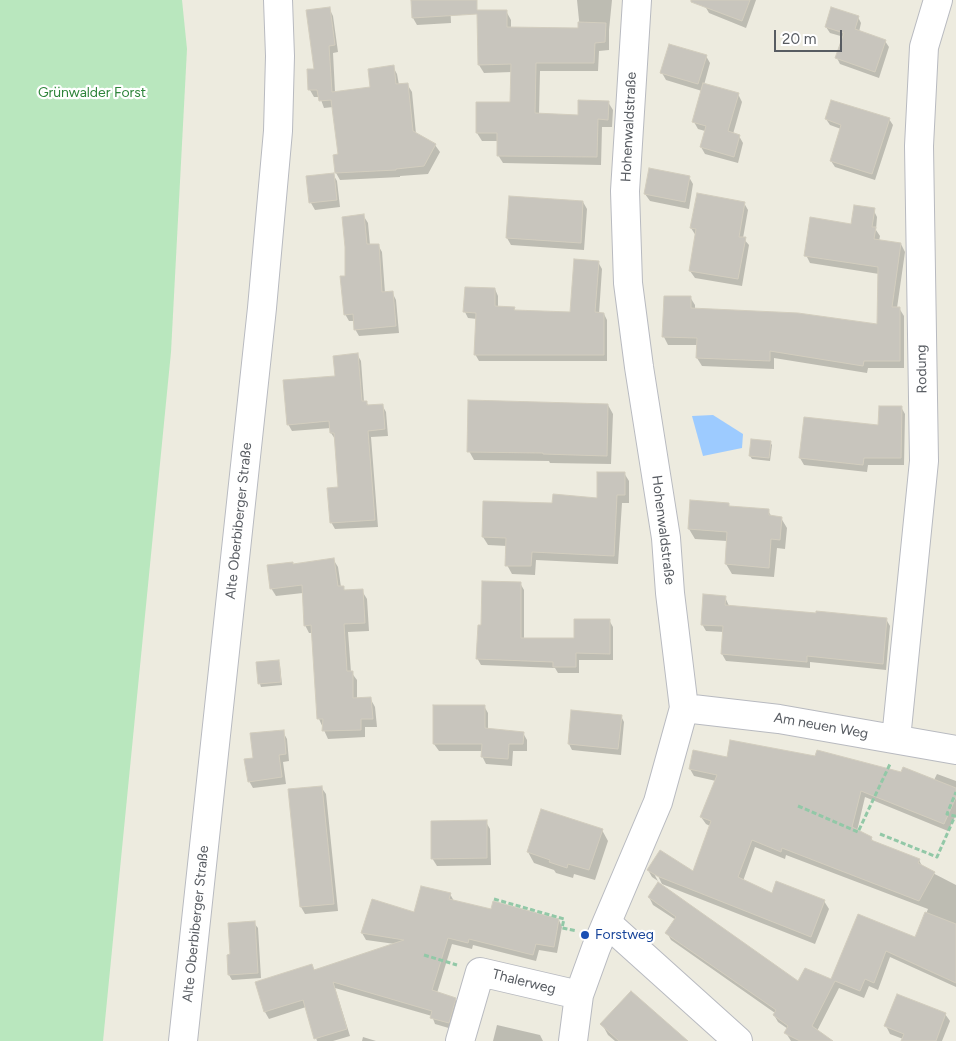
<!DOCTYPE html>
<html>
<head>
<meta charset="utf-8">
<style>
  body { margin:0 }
  #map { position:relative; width:956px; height:1041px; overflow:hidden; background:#edebdf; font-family:Figtree,sans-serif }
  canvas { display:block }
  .scale { position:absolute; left:774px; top:30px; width:68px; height:22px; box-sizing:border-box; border:2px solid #585c62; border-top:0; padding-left:6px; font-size:15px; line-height:18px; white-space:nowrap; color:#585c62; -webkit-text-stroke:4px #fff; paint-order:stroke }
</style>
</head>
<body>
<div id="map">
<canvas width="956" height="1041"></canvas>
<div class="scale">20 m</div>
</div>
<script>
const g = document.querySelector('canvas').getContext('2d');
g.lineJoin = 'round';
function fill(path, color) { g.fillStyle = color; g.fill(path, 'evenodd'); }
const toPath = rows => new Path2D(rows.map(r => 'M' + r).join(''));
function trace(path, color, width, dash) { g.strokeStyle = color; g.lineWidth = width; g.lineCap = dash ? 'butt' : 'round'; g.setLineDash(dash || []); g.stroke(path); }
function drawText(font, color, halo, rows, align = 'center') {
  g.font = font + ' Figtree,sans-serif'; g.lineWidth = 4.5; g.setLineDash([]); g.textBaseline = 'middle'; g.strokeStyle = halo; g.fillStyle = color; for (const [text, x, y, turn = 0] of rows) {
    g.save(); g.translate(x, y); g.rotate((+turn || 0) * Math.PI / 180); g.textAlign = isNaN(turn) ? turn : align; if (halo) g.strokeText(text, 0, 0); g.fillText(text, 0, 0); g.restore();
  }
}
fill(toPath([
  [0,0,182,0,187,49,171,352,103,1041,0,1041]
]), '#b9e7be');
fill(toPath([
  [713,415,743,434,742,448,703,456,692,416]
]), '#9dcbff');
fill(toPath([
  [412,0,450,0,451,23,417,25,413,18],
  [577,0,612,0,609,30,609,50,599,51,598,71,540,71,539,114,579,116,608,102,613,110,612,127,602,127,601,165,503,163,498,155,498,141,482,141,477,133,511,104,512,72,484,73,479,65,506,11,511,20,511,29,580,30],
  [707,0,756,0,746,28,709,13,705,6],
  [329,8,333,16,338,52,333,53,335,92,372,88,393,67,397,74,399,85,407,84,412,92,416,134,435,145,440,152,428,174,400,176,400,177,340,180,336,173,339,156,333,107,324,108,320,97,314,97,310,90,316,70],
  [858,17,861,23,859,32,885,41,889,47,879,78,840,64,837,58,844,37,830,33,826,27],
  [706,56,710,63,704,85,738,94,742,102,733,134,739,136,743,143,738,163,705,154,701,147,705,131,698,129,694,122,702,91,666,80,662,73],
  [826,119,889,119,893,125,875,180,835,167,831,161,841,129,830,125],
  [333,174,337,181,340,207,315,210,311,203],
  [689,177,693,184,689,209,650,201,645,194],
  [583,202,587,209,584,250,511,245,507,238],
  [744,203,748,210,743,238,749,245,742,286,695,278,690,271,696,236,691,228],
  [873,209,877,217,876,230,880,236,879,241,901,244,905,252,897,308,899,308,904,316,904,368,868,368,867,373,774,358,774,369,702,366,697,358,698,345,668,345,664,337,690,297,695,305,695,310,879,326,879,274,810,263,806,255,852,225],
  [363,215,368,223,370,245,378,245,382,252,385,293,392,292,396,300,399,333,359,336,355,329,354,321,349,321,345,314,346,277],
  [598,262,602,269,599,314,604,314,607,320,607,361,479,361,475,354,477,319,468,318,465,312,495,289,498,296,498,308,514,308,515,311,571,313],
  [357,354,361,361,364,402,366,402,369,406,382,405,386,412,388,436,371,437,378,527,335,529,331,522,339,488,335,439,331,433,331,428,292,431,288,424],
  [608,405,613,414,611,464,550,463,549,461,474,460,469,451],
  [901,407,905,414,904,465,868,465,867,472,804,465,800,458,880,427],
  [770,442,772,445,770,461,752,459,750,456],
  [624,473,629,481,629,503,622,503,618,564,536,560,535,575,512,574,507,565,507,546,488,545,483,537,598,499],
  [691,502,768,511,772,517,781,518,787,528,785,549,777,548,774,577,732,574,726,564,727,541,695,539,689,529],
  [333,559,338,567,341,587,343,587,345,591,362,591,367,599,369,631,348,632,351,672,357,680,357,699,370,698,375,707,377,727,365,727,365,737,328,739,319,719,313,633,309,633,305,625,303,593,276,596,271,588,293,565],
  [520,583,524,590,524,639,575,639,609,620,613,627,613,660,579,660,579,673,558,673,555,668,481,665,477,658,482,626],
  [725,597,729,606,886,619,890,626,886,670,810,662,810,668,726,661,722,654,724,632,706,631,702,624],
  [279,662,280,665,282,685,261,687,260,684,258,664],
  [484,706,488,713,488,729,523,733,527,740,527,751,513,751,512,766,486,764,482,756,483,751,439,751,434,744],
  [621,716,624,722,621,755,572,750,569,744],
  [283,732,287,739,289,761,283,762,286,784,253,788,249,781,254,759],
  [731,741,816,757,818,751,902,774,904,769,934,780,937,774,956,781,956,815,948,831,865,797,857,831,871,838,874,842,919,860,923,868,956,885,956,987,890,957,878,990,869,986,864,998,839,988,817,1031,830,1041,791,1041,786,1033,788,1029,778,1022,774,1015,775,1013,671,940,667,933,676,920,653,905,649,897,658,884,799,983,805,969,832,981,858,915,916,938,928,909,786,855,785,859,755,847,743,881,772,895,777,882,824,901,829,909,815,944,662,884,655,870,653,872,658,881,652,877,648,870,660,851,693,872,710,826,706,824,701,817,716,781,694,776,690,769,694,752,728,759],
  [321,787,326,794,338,911,305,914,301,907,289,790],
  [486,822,490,829,491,865,437,866,432,858],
  [602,830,608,841,595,880,574,874,573,878,556,873,554,870,534,863,528,852],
  [450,894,454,901,491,910,559,920,562,927,557,953,539,950,536,961,473,945,472,949,452,944,437,993,455,999,459,1005,452,1029,435,1024,432,1016,335,988,350,1036,333,1041,317,1041,306,1007,269,1019,265,1012,256,983,312,966,315,971,395,944,366,940,362,933,415,914],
  [254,923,258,928,261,978,232,980,229,975,232,956],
  [945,1014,950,1021,942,1041,903,1041,903,1039,890,1034,886,1026],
  [602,1024,687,1041,615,1041,608,1035],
  [497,1025,540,1035,543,1041,493,1041],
  [363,1037,376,1041,362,1041]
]), '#0003');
const building = toPath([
  [411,0,477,0,477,10,507,10,507,27,578,28,578,22,606,23,605,42,595,43,594,63,536,63,535,113,578,115,578,100,609,101,608,120,598,119,597,157,497,156,497,133,476,133,476,102,510,102,511,64,478,65,477,14,412,18,411,0],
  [691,0,750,0,742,21,691,2,691,0],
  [330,7,335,45,329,46,332,92,370,87,368,69,394,65,396,84,408,83,413,131,436,144,424,166,396,169,396,170,335,173,333,155,338,154,331,100,319,101,317,90,308,90,307,69,314,69,306,10,330,7],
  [831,7,859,16,855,29,886,40,875,72,835,58,844,33,825,27,831,7],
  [669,44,707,55,698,84,660,73,669,44],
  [703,83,739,93,728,131,740,135,734,157,700,147,706,126,692,122,703,83],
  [831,100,890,118,872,174,830,161,841,125,825,119,831,100],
  [649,168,690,176,685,202,644,194,649,168],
  [334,173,337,200,309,203,306,176,334,173],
  [697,193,745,202,739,237,746,237,738,279,689,271,696,229,690,228,697,193],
  [509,196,583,201,581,243,506,238,509,196],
  [854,205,875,208,872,227,876,227,874,239,901,243,892,307,900,307,900,361,864,361,863,366,770,351,770,361,696,358,697,338,662,337,664,296,691,296,691,308,798,313,877,324,878,267,804,256,810,217,851,224,854,205],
  [364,214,367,244,379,244,382,292,393,291,396,326,354,330,353,314,344,315,340,276,345,276,345,247,342,217,364,214],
  [574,259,599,261,595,312,604,313,604,355,474,355,476,313,463,312,465,287,495,288,495,306,515,307,514,310,570,312,574,259],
  [358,353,362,401,367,401,367,405,383,404,385,429,368,431,375,520,330,523,327,488,338,487,334,433,330,433,329,421,287,425,283,380,335,376,333,356,358,353],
  [468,400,608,404,607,456,543,454,543,453,467,452,468,400],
  [879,406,902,406,901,458,864,458,863,465,799,458,804,417,878,425,879,406],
  [751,439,771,441,769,458,749,456,751,439],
  [597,472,625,472,625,495,617,495,614,556,532,552,531,566,505,566,506,538,482,537,483,501,552,503,553,494,597,498,597,472],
  [690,500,729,503,729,506,769,509,769,515,782,517,780,540,771,539,769,568,725,564,727,532,688,529,690,500],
  [334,558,338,586,344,586,344,590,363,589,365,623,344,624,347,671,353,671,353,698,371,697,373,719,361,719,361,730,322,731,323,719,317,719,311,625,304,626,302,585,270,589,267,565,293,562,293,564,334,558],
  [482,581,521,582,521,638,574,638,574,619,610,619,610,654,576,653,576,667,553,667,553,662,476,659,478,625,481,625,482,581],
  [703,594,726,596,725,605,816,613,816,611,887,618,883,664,807,656,807,662,721,654,723,626,701,625,703,594],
  [279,660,281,682,258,684,256,662,279,660],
  [433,705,485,705,485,728,524,732,523,744,509,744,508,759,481,757,482,744,433,744,433,705],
  [571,710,622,715,618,749,568,744,571,710],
  [284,730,286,754,279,755,282,777,248,782,244,759,253,758,250,733,284,730],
  [730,740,815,756,817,750,901,772,903,767,956,788,956,797,944,824,861,791,852,827,872,837,871,840,920,859,918,863,935,872,919,901,782,848,781,852,752,840,738,877,772,893,776,881,825,900,811,937,657,876,647,870,660,850,693,871,711,821,700,817,717,775,689,769,693,750,727,757,730,740],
  [322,786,334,904,300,907,288,789,322,786],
  [541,809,603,829,589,870,568,864,567,868,549,862,550,860,527,852,541,809],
  [487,820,487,858,431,859,431,821,487,820],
  [658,882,798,981,805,968,831,979,858,914,915,937,925,912,956,924,956,983,886,951,874,983,865,979,860,991,835,981,812,1026,833,1041,800,1041,784,1033,788,1026,773,1015,776,1010,665,933,676,917,648,897,658,882],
  [421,886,451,893,449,899,491,909,493,901,559,919,554,947,536,944,533,955,469,939,468,943,448,938,432,990,456,998,449,1023,430,1018,432,1011,333,982,347,1029,314,1039,303,1000,264,1012,255,982,312,964,314,970,404,940,361,933,372,899,414,912,421,886],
  [255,921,258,973,228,975,227,955,230,954,228,923,255,921],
  [631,991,688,1041,619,1041,600,1024,631,991],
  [897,994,946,1013,936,1041,901,1041,904,1034,884,1026,897,994]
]);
fill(building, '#c8c5bd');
trace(building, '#d2cdbe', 1);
const minor = toPath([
  [684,708,779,719,956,750],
  [896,739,924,461,919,146,924,47,938,0],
  [607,923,738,1041],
  [183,1041,262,308,278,131,280,56,278,0],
  [460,1041,480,972,579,995],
  [573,1041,579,995,596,948,658,802,684,708,670,593,666,538,639,367,628,283,625,191,637,0]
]);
trace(minor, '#b8bac0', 30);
trace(toPath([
  [798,806,858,832,890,764],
  [880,834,937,857,955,816,947,814,956,792],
  [494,899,564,919,562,928,577,931],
  [424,955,457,965]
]), '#92c8a7', 3, [5, 2.5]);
trace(minor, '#fff', 28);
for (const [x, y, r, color] of [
  [585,935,5,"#1a4fb4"]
]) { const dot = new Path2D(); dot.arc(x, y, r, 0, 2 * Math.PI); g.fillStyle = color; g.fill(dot); trace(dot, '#fff', 2); }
drawText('14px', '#2e843a', '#fff', [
  ["Grünwalder Forst",92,93]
]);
drawText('14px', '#585c62', '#fff', [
  ["Hohenwaldstraße",629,127,-87],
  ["Rodung",922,369,-91],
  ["Alte Oberbiberger Straße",239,521,-84],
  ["Hohenwaldstraße",663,530,83],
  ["Am neuen Weg",821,726,10],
  ["Alte Oberbiberger Straße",196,924,-84],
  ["Thalerweg",524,982,14]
]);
drawText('14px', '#164399', '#fff', [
  ["Forstweg",595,935]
], 'left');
</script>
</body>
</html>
